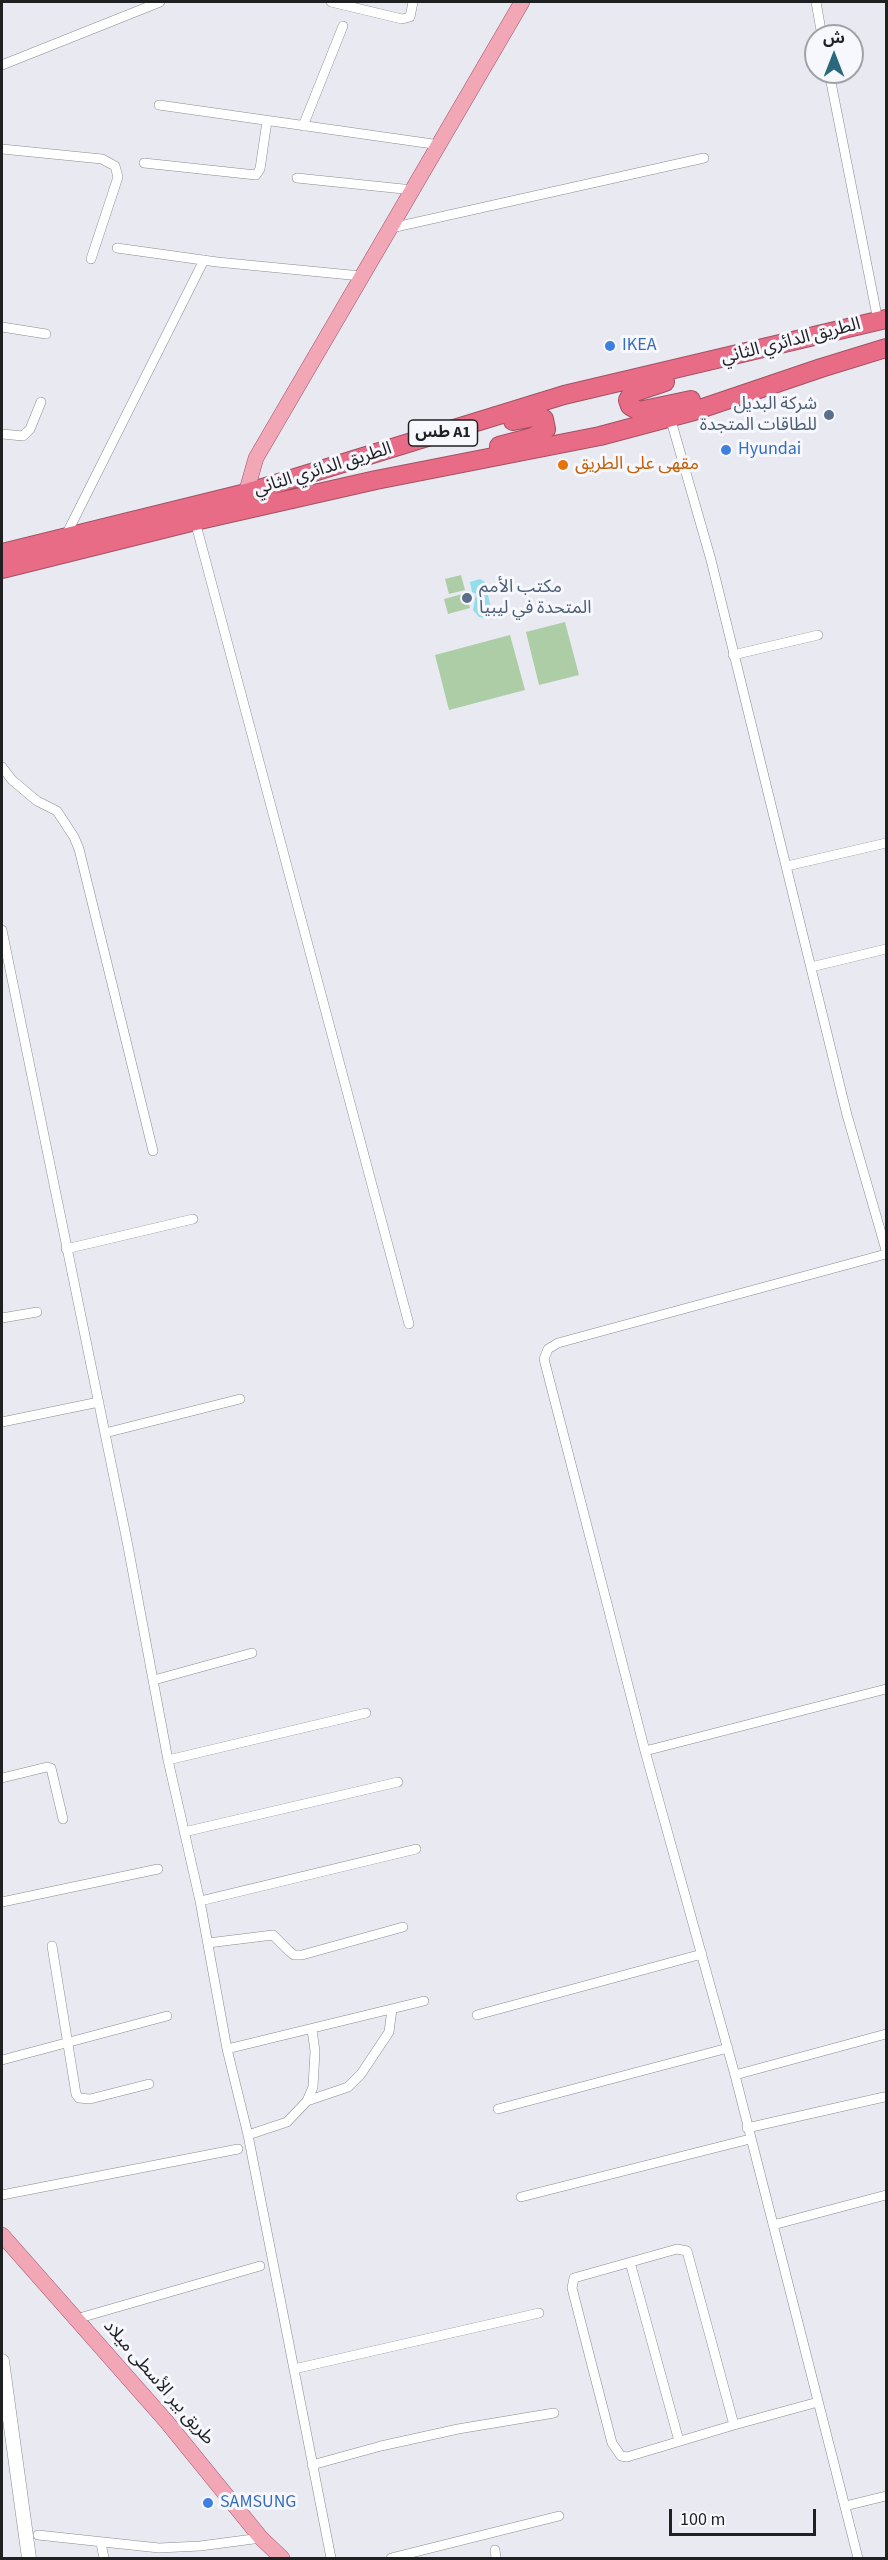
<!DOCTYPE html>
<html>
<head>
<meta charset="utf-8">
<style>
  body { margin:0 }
  #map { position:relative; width:888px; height:2560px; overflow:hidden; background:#e9eaf1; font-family:"Source Sans 3","Noto Sans Arabic",sans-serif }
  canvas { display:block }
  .frame { position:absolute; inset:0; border:3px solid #1f2022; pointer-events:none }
  .north { position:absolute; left:804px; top:24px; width:60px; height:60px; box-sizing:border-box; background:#f7f8fe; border:2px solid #a1a2a6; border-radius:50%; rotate:0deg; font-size:16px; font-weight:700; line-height:24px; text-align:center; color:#1f2022 }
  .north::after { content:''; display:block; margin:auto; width:21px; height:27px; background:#2a687e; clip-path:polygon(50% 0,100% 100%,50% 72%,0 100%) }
  .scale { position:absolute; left:669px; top:2509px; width:147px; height:27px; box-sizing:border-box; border:3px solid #1f2022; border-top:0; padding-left:8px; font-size:18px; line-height:21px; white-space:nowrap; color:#1f2022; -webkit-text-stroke:4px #f7f8fe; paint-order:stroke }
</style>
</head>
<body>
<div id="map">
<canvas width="888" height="2560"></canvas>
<div class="frame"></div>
<div class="north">ش</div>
<div class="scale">100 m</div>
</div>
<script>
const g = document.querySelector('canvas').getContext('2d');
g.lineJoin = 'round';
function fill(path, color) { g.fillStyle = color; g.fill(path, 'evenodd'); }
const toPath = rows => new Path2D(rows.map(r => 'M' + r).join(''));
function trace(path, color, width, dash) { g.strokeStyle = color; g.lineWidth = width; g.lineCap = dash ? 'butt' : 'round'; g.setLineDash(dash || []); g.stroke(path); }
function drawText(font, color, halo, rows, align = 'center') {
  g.font = font + ' "Source Sans 3","Noto Sans Arabic",sans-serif'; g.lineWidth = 6; g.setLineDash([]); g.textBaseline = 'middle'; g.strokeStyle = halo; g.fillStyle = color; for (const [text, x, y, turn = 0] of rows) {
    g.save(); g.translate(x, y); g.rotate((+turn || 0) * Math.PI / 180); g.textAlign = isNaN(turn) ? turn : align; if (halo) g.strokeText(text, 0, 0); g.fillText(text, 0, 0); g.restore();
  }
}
fill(toPath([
  [461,575,465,590,449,594,445,579],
  [466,593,470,608,448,614,444,599],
  [565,622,579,675,539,685,526,632],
  [510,635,525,690,449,710,435,655]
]), '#accda5');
fill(toPath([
  [480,579,485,582,491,608,485,618,479,617,473,610,476,594,472,592,470,582]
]), '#90deeb');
const street = toPath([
  [331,2,402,19,410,17,413,2],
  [816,2,822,36],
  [2,65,160,2],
  [829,72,878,321],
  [159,105,440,145],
  [303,126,343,26],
  [2,149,102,159,115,166,118,177,91,259],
  [144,163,256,175,260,169,267,121],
  [297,178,413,190],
  [391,228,704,158],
  [117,248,217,262,361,276],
  [2,327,46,334],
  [670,417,711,560,847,1115,886,1250],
  [2,434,23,436,30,429,41,402],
  [195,521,409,1324],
  [65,537,204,260],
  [733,655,818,635],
  [2,767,12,780,37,801,57,811,74,837,79,849,153,1151],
  [787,866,886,843],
  [2,930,127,1541,168,1760,200,1901,227,2049,248,2135,331,2558],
  [811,967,886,949],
  [66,1249,193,1219],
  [2,1318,37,1312],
  [2,1422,99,1402],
  [105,1433,240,1399],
  [154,1680,252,1653],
  [645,1751,886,1689],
  [168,1760,366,1713],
  [2,1778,47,1767,51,1768,63,1819],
  [184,1832,398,1782],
  [200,1901,416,1849],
  [2,1902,158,1869],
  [208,1943,273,1935,289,1951,294,1955,302,1955,403,1927],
  [52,1946,76,2094,79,2098,90,2099,149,2084],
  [477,2015,702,1954],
  [227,2049,424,2001],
  [2,2060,167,2016],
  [735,2075,886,2034],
  [307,2101,348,2087,361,2074,389,2032,392,2009],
  [498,2109,728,2048],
  [747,2128,884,2097],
  [248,2135,287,2122,307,2101,313,2087,315,2051,312,2030],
  [2,2195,238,2149],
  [521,2197,750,2139],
  [773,2225,886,2195],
  [630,2262,679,2441],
  [76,2319,260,2266],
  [294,2369,539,2313],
  [734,2425,687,2251,677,2249,574,2278,572,2288,612,2443,621,2456,627,2457,734,2425,818,2402],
  [312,2465,381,2446,458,2429,554,2413],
  [845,2506,886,2496],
  [38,2535,159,2548,200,2546,261,2538],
  [101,2543,104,2558],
  [495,2550,496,2558],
  [391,2558,559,2516],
  [858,2558,735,2075,645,1751,544,1359,548,1349,558,1343,886,1254]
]);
const secondary = toPath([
  [2,2361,29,2558]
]);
const primary = toPath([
  [246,493,256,458,522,2],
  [2,2235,166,2421,261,2538,282,2558]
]);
const highway = toPath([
  [665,382,632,393,628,400,630,406,639,411,691,400],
  [499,446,533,437,546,429,544,419,539,416,513,421],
  [2,553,246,493,564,395,886,319],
  [2,569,195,521,376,480,600,436,694,411,821,368,886,348]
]);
trace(street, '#8a8b91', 10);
trace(secondary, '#8a8b91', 15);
trace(primary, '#a25164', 16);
trace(highway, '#a25164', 20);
trace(street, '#fff', 9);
trace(secondary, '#fff', 14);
trace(primary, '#f2a7b7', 15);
trace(highway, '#e96c87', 18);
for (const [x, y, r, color] of [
  [610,346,6,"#3f7fe0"],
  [829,415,6,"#5c6f8a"],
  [726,450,6,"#3f7fe0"],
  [563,465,6,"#e8710a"],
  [467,598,6,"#5c6f8a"],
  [208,2503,6,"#3f7fe0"]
]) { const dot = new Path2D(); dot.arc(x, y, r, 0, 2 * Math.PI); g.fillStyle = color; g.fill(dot); trace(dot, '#f7f8fe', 2); }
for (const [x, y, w] of [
  [443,433,69]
]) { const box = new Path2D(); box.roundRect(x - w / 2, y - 13, w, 26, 4.5); g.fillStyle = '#f7f8fe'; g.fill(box); trace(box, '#1f2022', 1.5); }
drawText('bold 16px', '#1f2022', null, [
  ["طس A1",443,433]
]);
drawText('18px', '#1f2022', '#f7f8fe', [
  ["الطريق الدائري الثاني",791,342,-14],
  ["الطريق الدائري الثاني",323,470,-17],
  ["طريق بير الأسطى ميلاد",158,2383,49]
]);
drawText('18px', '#366cbe', '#f7f8fe', [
  ["IKEA",622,346],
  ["Hyundai",738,450],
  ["SAMSUNG",220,2503]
], 'left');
drawText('18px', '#4e5e75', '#f7f8fe', [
  ["شركة البديل",817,405],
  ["للطاقات المتجدة",817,426],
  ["مكتب الأمم",479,588,"left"],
  ["المتحدة في ليبيا",479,609,"left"]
], 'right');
drawText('18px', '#c56008', '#f7f8fe', [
  ["مقهى على الطريق",575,465]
], 'left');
</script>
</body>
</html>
